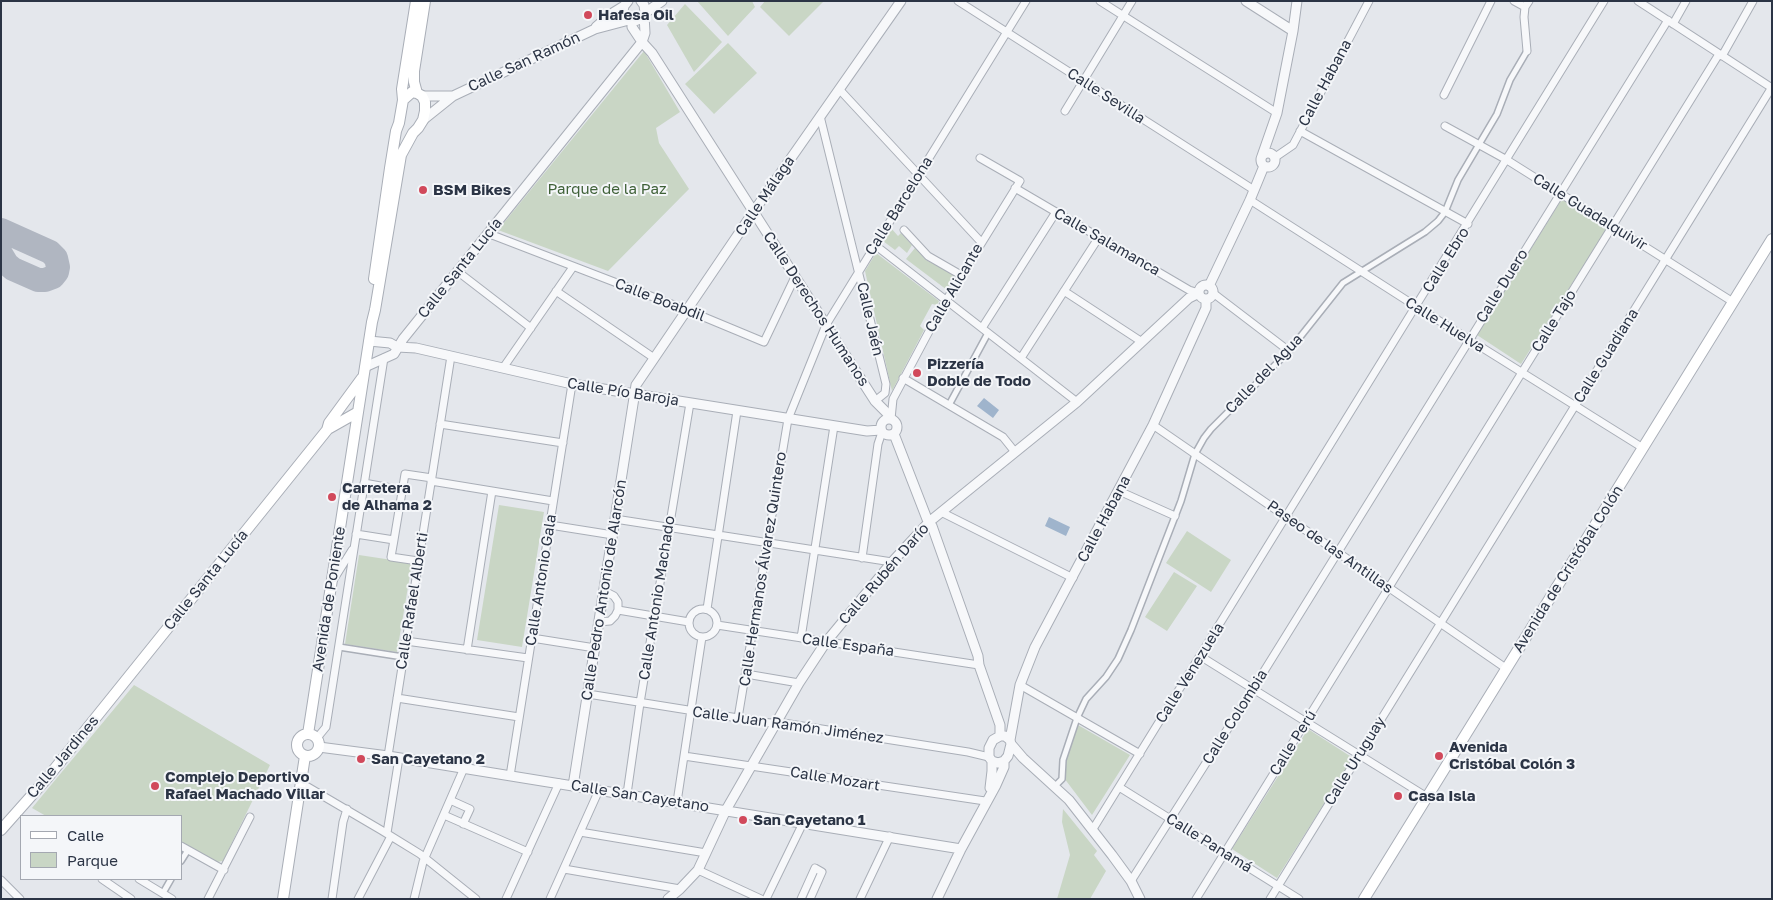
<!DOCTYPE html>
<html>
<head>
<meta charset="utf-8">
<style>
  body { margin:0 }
  #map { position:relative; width:1773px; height:900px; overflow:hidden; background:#e4e7ec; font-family:"Golos Text",sans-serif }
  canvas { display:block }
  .frame { position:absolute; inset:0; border:2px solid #2b3445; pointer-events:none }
  .legend { position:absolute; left:20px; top:815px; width:162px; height:65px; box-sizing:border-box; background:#f4f6f9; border:1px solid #a4a8b1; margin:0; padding:6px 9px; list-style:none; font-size:15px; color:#2b3445 }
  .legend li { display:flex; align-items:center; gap:10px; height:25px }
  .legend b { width:25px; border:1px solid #a4a8b1 }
</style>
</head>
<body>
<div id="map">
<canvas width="1773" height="900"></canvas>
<div class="frame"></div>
<ul class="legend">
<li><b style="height:6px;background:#fff"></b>Calle</li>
<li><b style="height:14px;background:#c9d6c5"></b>Parque</li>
</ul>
</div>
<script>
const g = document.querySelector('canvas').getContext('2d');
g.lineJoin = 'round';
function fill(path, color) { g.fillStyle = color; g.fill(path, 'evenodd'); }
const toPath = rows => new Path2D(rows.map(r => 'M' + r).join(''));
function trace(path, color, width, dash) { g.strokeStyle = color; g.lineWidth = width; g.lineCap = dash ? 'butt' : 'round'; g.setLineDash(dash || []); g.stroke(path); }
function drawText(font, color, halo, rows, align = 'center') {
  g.font = font + ' "Golos Text",sans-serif'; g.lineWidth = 4; g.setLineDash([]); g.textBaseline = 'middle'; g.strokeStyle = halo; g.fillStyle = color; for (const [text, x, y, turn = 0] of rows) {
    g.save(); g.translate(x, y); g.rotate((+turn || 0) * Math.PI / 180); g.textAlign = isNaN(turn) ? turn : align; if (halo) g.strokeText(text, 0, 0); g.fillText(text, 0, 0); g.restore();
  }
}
fill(toPath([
  [697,1,752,1,755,7,728,36],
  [765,1,824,1,789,36,760,7],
  [685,4,722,42,694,72,667,25],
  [728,43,757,73,714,114,685,84],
  [644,51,680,112,656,128,659,143,689,189,608,271,498,230],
  [1562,199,1608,227,1521,364,1477,335],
  [891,228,898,236,901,233,912,245,907,253,899,246,895,250,883,241],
  [915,248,926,260,955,275,947,290,906,259],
  [876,253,939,301,937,305,932,304,920,326,924,330,892,391,865,271],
  [499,505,544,512,522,647,477,640],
  [1187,531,1231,560,1211,592,1166,563],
  [359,555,412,563,397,652,345,644],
  [1174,572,1197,586,1167,631,1145,617],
  [134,685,270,765,223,861,217,862,181,842,181,816,46,816,32,808],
  [1078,725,1130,755,1092,815,1064,778,1063,769],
  [1308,729,1353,758,1277,878,1232,849],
  [1063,809,1097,851,1094,855,1106,871,1090,899,1057,899,1070,855,1062,822]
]), '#c9d6c5');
fill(toPath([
  [984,398,999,410,993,418,977,406],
  [1049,517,1070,527,1066,536,1045,526]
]), '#9fb4cc');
trace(toPath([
  [1,230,50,252,56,258,58,267,57,272,53,277,45,280,38,280,13,269,7,264,1,254]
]), '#b0b6c1', 24);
const pedestrian = toPath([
  [949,405,988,333],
  [339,647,403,657],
  [1055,786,1062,779,1063,760,1077,718,1086,699,1106,677,1118,659,1131,630,1181,501,1195,454,1204,438,1211,429,1289,351,1343,283,1425,232,1438,221,1445,212,1458,180,1497,114,1510,80,1527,51],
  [181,861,188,850],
  [163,893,171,879]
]);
const minor = toPath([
  [958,1,1254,190],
  [1100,1,1277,113],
  [1514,1,1525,7],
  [1638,1,1772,88],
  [1673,24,1686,1],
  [1527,51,1524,17,1525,7,1529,1],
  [1722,56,1753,1],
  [839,89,981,242],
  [1444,95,1491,1],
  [1065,111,1132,1],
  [820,116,886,384,885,393,875,401],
  [1445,126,1507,160,1733,302],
  [1300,131,1468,224],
  [1274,158,1293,145,1369,1],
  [1015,188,1189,290,1199,293],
  [1250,200,1417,307,1643,448],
  [904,230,928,256,961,275],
  [487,233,687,310,764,342,795,277],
  [875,245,1077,402],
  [457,271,531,328],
  [556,291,654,358],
  [1064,291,1142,342],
  [1213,293,1289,351],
  [982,328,1056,212],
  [1021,358,1099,237],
  [503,368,573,267],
  [903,378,1003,437,1015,452],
  [891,419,893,399,942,307,1020,181,980,158],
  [440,424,563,443],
  [1153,425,1507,669],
  [431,481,553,501],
  [364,483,402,490],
  [1119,491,1175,516],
  [941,512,1073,578],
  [615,519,892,562],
  [550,525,613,535],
  [356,534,394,540],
  [862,558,878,444,882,432],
  [418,561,391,557,394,540,405,474,432,478],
  [334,579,352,550],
  '689 623a14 14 0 1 1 28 0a14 14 0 1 1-28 0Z',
  [707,609,737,411],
  [618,610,689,622],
  [599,622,610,621,615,616,618,610,618,602,614,596,604,591],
  [717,625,979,665],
  [532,638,595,648],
  [801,638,834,426],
  [406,641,528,658],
  [467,650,492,491],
  [1200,656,1427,797],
  [746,674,799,683],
  [1020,685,1140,754],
  [588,694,738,718,770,723,777,722,968,752,989,757],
  [397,698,519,717],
  [738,718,788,419,826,325,1026,1],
  [317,738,326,727,384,358],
  [388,756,451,356],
  [684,756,985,801],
  [510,776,572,384],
  [301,783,381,830,420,854,476,899],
  [1119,787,1299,899],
  [627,794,640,703,690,403],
  [450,800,470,809,463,824],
  [677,802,702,637],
  [444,815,528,852],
  [1093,829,1604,1],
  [580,832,706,853],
  [387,833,399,758],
  [181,846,224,870],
  [564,869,680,889],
  [698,870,761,899],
  [102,879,131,899],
  [139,879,172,899],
  [1,880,20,899],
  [1131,881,1253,689,1668,20],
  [208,899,250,817],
  [332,899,343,822,347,809],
  [358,899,391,836],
  [414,899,423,862,464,768],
  [506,899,559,783],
  [550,899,599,790],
  [766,899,803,823],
  [801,899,815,868,822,872,810,899],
  [860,899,890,836],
  [1196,899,1719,54],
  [1270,899,1772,87]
]);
const tertiary = toPath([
  [628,1,624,6,623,11,625,16,629,20,635,21,642,18,645,13,644,5,641,1],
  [1246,1,1293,31],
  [645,13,662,1],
  [632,21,632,27,642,42,652,53,826,325,875,401,887,413,889,419],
  [596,27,611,14,624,6],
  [422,96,453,96,595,29,629,20],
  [423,120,453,96],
  '1261 160a7 7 0 1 1 14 0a7 7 0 1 1-14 0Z',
  [1262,156,1277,113,1293,31,1297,1],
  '1199 292a7 7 0 1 1 14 0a7 7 0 1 1-14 0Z',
  [1209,286,1250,200,1264,166],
  [369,341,390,343,397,347,416,348,572,384,867,431,881,430],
  [365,367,394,354,403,339,642,42,645,33,644,15],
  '881 427a8 8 0 1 1 16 0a8 8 0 1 1-16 0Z',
  [894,434,927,519,932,526,978,656,979,665,1000,725,1000,736],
  [1010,740,1020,685,1035,647,1153,425,1206,308,1206,299],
  [1011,744,1023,758,1069,800,1112,855,1131,881,1140,899],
  [319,747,388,756,961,849],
  [573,786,636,385,754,211,901,1],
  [990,788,992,771,992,761,989,757,989,748,993,740,1000,736,1005,736,1010,740,1011,744,1008,756,1004,761,998,763,992,761],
  [668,899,680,889,698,870,726,810,799,683,826,642,892,562,929,522,1077,402,1189,298,1199,293],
  [937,899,961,849,996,785,1004,767,1004,761]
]);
const secondary = toPath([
  [417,93,414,82,414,71,425,1],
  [374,279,390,168,396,131,399,123,403,100,402,89,416,1],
  [328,429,358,412],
  [308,734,372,322,375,310,401,155,413,133,418,128,423,120,425,111,425,102,422,96,417,93,412,92,403,100],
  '297 745a11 11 0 1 1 22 0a11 11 0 1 1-22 0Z',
  [1,830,48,777,327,430,329,423,362,378],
  [283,899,305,756],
  [1364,899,1772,239]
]);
trace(pedestrian, '#a9aeb7', 8);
trace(minor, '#a9aeb7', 9);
trace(tertiary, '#a9aeb7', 11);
trace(secondary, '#a9aeb7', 12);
trace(pedestrian, '#f7f8fa', 5);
trace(minor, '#f7f8fa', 7);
trace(tertiary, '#f7f8fa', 9);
trace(secondary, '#fff', 10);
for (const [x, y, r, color] of [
  [588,15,5,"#d1495b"],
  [423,190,5,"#d1495b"],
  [917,373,5,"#d1495b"],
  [332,497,5,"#d1495b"],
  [1439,756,5,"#d1495b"],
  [361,759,5,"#d1495b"],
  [155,786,5,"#d1495b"],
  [1398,796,5,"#d1495b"],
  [743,820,5,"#d1495b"]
]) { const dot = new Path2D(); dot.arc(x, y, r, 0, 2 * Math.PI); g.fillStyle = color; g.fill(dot); trace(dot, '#f4f6f9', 2); }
drawText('bold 15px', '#2b3445', '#f4f6f9', [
  ["Hafesa Oil",598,15],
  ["BSM Bikes",433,190],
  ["Pizzería",927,364],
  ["Doble de Todo",927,381],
  ["Carretera",342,488],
  ["de Alhama 2",342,505],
  ["Avenida",1449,747],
  ["Cristóbal Colón 3",1449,764],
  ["San Cayetano 2",371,759],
  ["Complejo Deportivo",165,777],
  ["Rafael Machado Villar",165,794],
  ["Casa Isla",1408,796],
  ["San Cayetano 1",753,820]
], 'left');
drawText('15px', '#2b3445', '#f4f6f9', [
  ["Calle San Ramón",524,62,-25],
  ["Calle Habana",1325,83,-62],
  ["Calle Sevilla",1106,96,33],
  ["Calle Málaga",765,196,-56],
  ["Calle Barcelona",899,206,-58],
  ["Calle Guadalquivir",1590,212,32],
  ["Calle Salamanca",1107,242,30],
  ["Calle Ebro",1446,260,-58],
  ["Calle Santa Lucía",460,268,-51],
  ["Calle Duero",1502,286,-58],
  ["Calle Alicante",954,288,-60],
  ["Calle Boabdil",660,300,21],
  ["Calle Derechos Humanos",816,309,57],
  ["Calle Jaén",870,319,77],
  ["Calle Tajo",1554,321,-58],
  ["Calle Huelva",1445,325,32],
  ["Calle Guadiana",1606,356,-58],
  ["Calle del Agua",1264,374,-46],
  ["Calle Pío Baroja",623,392,9],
  ["Calle Habana",1104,519,-62],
  ["Paseo de las Antillas",1330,547,35],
  ["Calle Hermanos Álvarez Quintero",763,569,-81],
  ["Avenida de Cristóbal Colón",1568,569,-58],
  ["Calle Rubén Darío",884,574,-49],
  ["Calle Santa Lucía",206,580,-51],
  ["Calle Antonio Gala",541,580,-81],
  ["Calle Pedro Antonio de Alarcón",604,590,-81],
  ["Calle Antonio Machado",657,598,-81],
  ["Avenida de Poniente",329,599,-81],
  ["Calle Rafael Alberti",412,601,-81],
  ["Calle España",848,645,8],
  ["Calle Venezuela",1190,673,-58],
  ["Calle Colombia",1235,717,-58],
  ["Calle Juan Ramón Jiménez",788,725,8],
  ["Calle Perú",1293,743,-58],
  ["Calle Jardines",63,757,-50],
  ["Calle Uruguay",1355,761,-58],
  ["Calle Mozart",835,779,9],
  ["Calle San Cayetano",640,796,9],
  ["Calle Panamá",1209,843,32]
]);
drawText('15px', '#3f6138', '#f4f6f9', [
  ["Parque de la Paz",607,189]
]);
</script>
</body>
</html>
